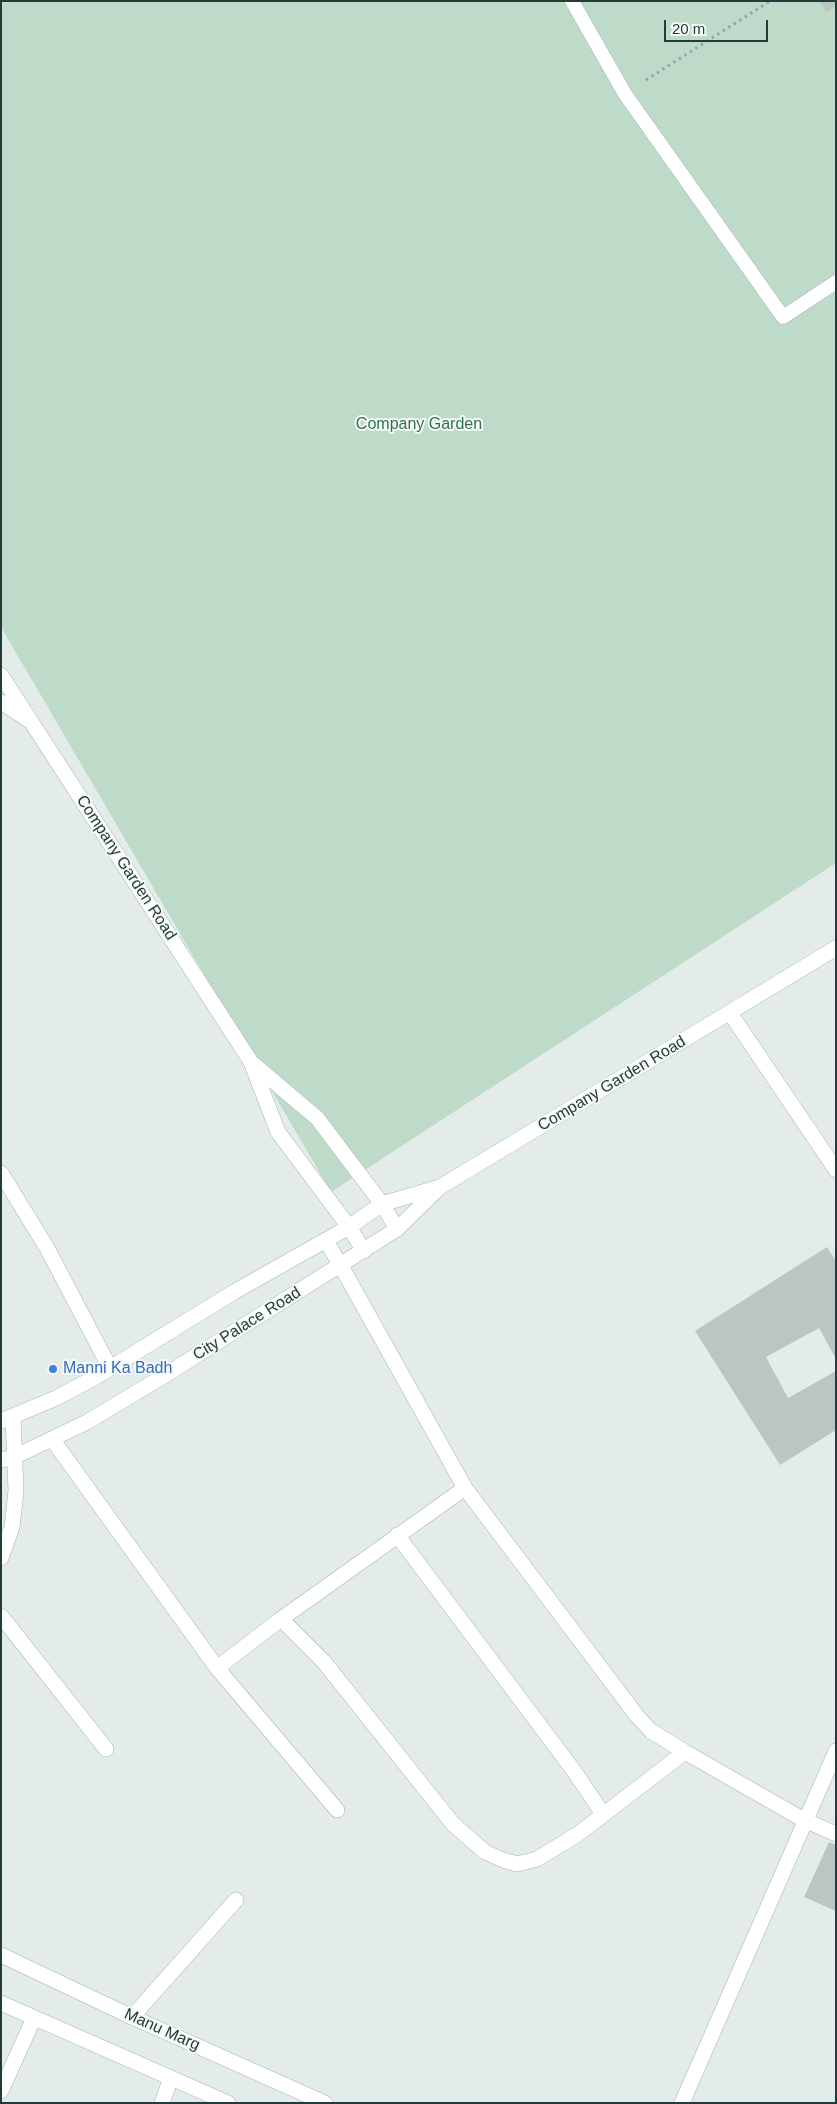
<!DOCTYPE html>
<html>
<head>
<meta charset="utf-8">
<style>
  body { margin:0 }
  #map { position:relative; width:837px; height:2104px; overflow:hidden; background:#e3ece9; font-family:Helvetica,sans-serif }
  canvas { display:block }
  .frame { position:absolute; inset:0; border:2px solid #243c39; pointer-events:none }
  .scale { position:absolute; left:664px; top:20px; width:104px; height:22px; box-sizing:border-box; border:2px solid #243c39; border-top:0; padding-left:6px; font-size:15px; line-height:18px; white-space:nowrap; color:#243c39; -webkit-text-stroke:4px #f4f9f7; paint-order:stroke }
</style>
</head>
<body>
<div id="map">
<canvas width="837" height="2104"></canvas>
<div class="frame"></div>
<div class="scale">20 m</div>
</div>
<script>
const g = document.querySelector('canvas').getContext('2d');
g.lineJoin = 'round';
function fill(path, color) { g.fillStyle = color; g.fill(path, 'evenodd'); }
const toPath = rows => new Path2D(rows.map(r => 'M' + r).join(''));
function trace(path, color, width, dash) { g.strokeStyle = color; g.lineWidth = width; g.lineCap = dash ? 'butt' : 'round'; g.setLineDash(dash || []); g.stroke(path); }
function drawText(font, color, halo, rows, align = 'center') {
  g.font = font + ' Helvetica,sans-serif'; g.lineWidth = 4; g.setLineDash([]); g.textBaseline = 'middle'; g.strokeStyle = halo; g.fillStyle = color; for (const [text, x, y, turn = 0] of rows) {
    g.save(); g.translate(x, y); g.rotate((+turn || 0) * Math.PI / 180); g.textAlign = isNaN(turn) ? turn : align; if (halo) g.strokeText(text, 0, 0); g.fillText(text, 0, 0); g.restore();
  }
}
fill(toPath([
  [1,1,836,1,836,863,331,1192,1,627]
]), '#bedbca');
fill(toPath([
  [820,1,836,1,836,6,826,12],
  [827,1247,836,1261,836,1359,819,1328,766,1357,788,1398,836,1371,836,1430,780,1465,695,1331],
  [829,1842,836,1845,836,1911,804,1897]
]), '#b9c6c3');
const lane = toPath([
  [572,1,625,94,783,317,836,282]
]);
const street = toPath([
  [1,675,251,1062,278,1132,349,1227,364,1251],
  [1,702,27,719],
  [730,1013,836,1170],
  [252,1063,317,1118,382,1204,397,1229],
  [1,1173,47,1248,110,1368],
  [326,1241,341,1266,465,1488,637,1716,651,1731,685,1752,804,1820,836,1834],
  [52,1439,217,1668,337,1810],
  [397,1535,574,1771,603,1814],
  [1,1616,106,1749],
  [281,1619,324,1662,453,1824,485,1852,503,1860,517,1864,537,1859,578,1834,685,1752],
  [217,1668,281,1619,465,1488],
  [132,2017,236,1900],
  [1,2091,34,2018],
  [162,2103,171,2078],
  [682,2103,836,1751]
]);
const secondary = toPath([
  [1,1421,56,1398,94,1378,234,1292,349,1227,382,1204,440,1187,836,948],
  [1,1460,14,1457,87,1422,167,1374,397,1229,439,1188],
  [1,1558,12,1527,16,1491,13,1417],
  [1,1955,132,2017,325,2103],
  [1,2003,228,2103]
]);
trace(lane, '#a6b4b1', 15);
trace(street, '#a6b4b1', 16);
trace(secondary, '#a2b7b3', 16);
trace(toPath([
  [646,80,770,1]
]), '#86ada7', 3, [2.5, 4]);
trace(lane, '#fff', 14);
trace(street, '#fff', 15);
trace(secondary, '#fff', 15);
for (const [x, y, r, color] of [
  [53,1369,5,"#3f7fe0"]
]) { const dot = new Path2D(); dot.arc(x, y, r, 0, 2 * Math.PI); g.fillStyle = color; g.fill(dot); trace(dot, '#f4f9f7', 2); }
drawText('16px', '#317053', '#f4f9f7', [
  ["Company Garden",419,425]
]);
drawText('16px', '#243c39', '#f4f9f7', [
  ["Company Garden Road",126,868,57],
  ["Company Garden Road",612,1084,-31],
  ["City Palace Road",247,1324,-32],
  ["Manu Marg",162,2030,24]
]);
drawText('16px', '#366cbe', '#f4f9f7', [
  ["Manni Ka Badh",63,1369]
], 'left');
</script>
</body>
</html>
